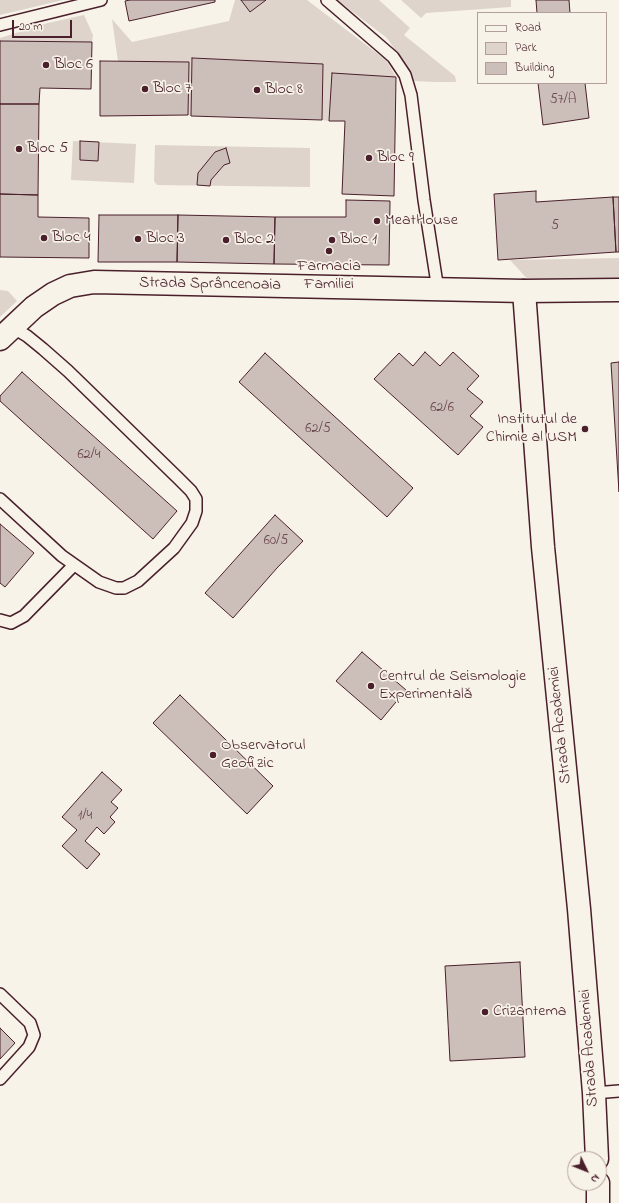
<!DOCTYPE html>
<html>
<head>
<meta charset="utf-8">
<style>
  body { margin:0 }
  #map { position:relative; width:619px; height:1203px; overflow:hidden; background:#f7f3e8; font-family:"Indie Flower",sans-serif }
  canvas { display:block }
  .legend { position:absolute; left:477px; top:12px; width:130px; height:72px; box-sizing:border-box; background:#f7f3e8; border:1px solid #b29e9c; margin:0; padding:5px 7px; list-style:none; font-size:12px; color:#4a1f2b }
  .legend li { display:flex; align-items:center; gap:8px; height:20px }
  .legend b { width:20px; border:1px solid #b29e9c }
  .north { position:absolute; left:567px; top:1151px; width:40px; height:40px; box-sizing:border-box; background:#f7f3e8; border:1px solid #b29e9c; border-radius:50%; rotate:133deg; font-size:11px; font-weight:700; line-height:16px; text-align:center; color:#4a1f2b }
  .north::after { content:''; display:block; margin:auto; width:14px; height:18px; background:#4a1f2b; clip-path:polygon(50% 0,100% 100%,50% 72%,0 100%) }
  .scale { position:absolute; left:12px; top:20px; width:60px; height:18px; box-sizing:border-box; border:2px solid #4a1f2b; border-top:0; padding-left:5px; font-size:12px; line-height:14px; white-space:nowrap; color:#4a1f2b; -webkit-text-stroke:3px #f7f3e8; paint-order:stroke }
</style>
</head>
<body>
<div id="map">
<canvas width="619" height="1203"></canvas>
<ul class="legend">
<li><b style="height:5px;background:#f7f3e8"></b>Road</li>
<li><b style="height:11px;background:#ded4cc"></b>Park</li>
<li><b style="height:11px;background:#ccbfb9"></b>Building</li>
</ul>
<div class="north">N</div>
<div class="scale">20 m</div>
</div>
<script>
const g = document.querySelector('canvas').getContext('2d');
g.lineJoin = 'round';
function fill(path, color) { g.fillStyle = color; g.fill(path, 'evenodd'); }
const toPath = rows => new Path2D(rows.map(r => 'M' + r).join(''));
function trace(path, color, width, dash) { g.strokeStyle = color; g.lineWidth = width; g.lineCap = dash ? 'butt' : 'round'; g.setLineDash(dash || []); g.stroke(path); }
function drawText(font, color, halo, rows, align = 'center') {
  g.font = font + ' "Indie Flower",sans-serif'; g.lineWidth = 3.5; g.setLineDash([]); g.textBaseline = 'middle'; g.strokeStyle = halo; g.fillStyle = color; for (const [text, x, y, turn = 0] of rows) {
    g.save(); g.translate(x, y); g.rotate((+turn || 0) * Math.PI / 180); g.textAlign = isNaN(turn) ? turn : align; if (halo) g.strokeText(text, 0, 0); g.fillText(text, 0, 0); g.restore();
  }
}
fill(toPath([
  [0,0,63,0,0,15],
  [235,0,241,0,250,12,266,0,307,0,386,60,396,77,332,74,329,121,322,120,323,64,192,58,191,116,188,115,189,63,118,62,112,19,132,42,229,21],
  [337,0,379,0,410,28,404,35,455,76,456,82,435,82,414,81,406,66,387,38],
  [401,0,511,0,511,7,426,13,421,18],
  [84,15,93,35,92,42,0,41,0,38,48,23],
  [73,141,136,144,134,183,71,180],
  [155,145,310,148,310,187,157,185,154,181],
  [619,258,619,282,532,284,510,260],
  [0,290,8,291,17,301,0,317]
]), '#ded4cc');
const building = toPath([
  [130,0,215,0,215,2,129,21,125,1,130,0],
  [241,0,266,0,250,12,241,0],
  [536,0,569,0,570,13,537,13,536,0],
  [0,41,92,42,91,89,40,88,39,104,0,104,0,41],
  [192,58,323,64,322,120,191,116,192,58],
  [100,61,189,62,188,115,100,116,100,61],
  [332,73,396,77,394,196,342,194,345,121,329,121,332,73],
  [538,83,585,83,589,118,543,125,538,83],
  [0,104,39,104,38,195,0,194,0,104],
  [80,141,99,142,98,161,80,160,80,141],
  [226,148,230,163,224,165,211,180,210,186,197,185,198,173,215,152,226,148],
  [536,191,536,202,613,197,616,252,498,260,494,194,536,191],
  [0,194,38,195,38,217,89,218,89,258,0,257,0,194],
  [613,197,619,197,619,252,616,252,613,197],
  [346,200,390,201,389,265,274,264,275,217,346,217,346,200],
  [99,215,178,215,177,262,98,262,99,215],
  [178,215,275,217,274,264,177,262,178,215],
  [425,352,440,366,453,352,479,376,467,389,483,402,470,416,483,427,458,455,374,379,399,353,413,366,425,352],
  [265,353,413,488,387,517,239,382,265,353],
  [619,362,619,492,611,363,619,362],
  [22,372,177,511,153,539,0,401,0,396,22,372],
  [275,515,303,541,277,568,233,618,205,593,275,515],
  [0,524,34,553,5,587,0,583,0,524],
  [362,652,406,690,381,720,336,681,362,652],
  [180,695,273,786,247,814,153,723,180,695],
  [102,772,122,790,111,802,118,808,110,817,115,822,104,834,97,827,85,841,100,854,87,869,62,846,77,830,62,817,102,772],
  [520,962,525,1057,450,1061,445,966,520,962],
  [0,1028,15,1043,0,1059,0,1028]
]);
fill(building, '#ccbfb9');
trace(building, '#4a1f2b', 1);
const lane = toPath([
  [327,0,393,57,405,75,411,95,424,200,438,290],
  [0,25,101,0],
  [0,499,62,556,99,582,116,588,124,588,138,581,174,548,192,523,196,511,196,499,191,491,178,478,68,371,43,349,27,336,12,327],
  [0,620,11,623,24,616,74,565],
  [0,994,30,1023,34,1035,29,1047,0,1079],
  [594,1093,619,1091]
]);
const street = toPath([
  [524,291,543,547,579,909,594,1093,597,1159],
  [598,1183,598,1203]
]);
const secondary = toPath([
  [0,339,34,307,53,294,70,286,94,282,524,291,619,290]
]);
trace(lane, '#4a1f2b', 14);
trace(street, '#4a1f2b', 25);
trace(secondary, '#4a1f2b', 25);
trace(lane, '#f7f3e8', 11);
trace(street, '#f7f3e8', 22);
trace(secondary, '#f7f3e8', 22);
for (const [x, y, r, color] of [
  [46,65,4,"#4a1f2b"],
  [145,89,4,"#4a1f2b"],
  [257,90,4,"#4a1f2b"],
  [19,149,4,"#4a1f2b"],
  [369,158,4,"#4a1f2b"],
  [377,221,4,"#4a1f2b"],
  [44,238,4,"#4a1f2b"],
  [138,239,4,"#4a1f2b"],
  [226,240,4,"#4a1f2b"],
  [332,240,4,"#4a1f2b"],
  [329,251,4,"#4a1f2b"],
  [585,429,4,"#4a1f2b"],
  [371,686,4,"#4a1f2b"],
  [213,755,4,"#4a1f2b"],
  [485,1012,4,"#4a1f2b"]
]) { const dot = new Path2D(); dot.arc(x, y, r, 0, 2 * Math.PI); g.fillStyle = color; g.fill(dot); trace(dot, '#f7f3e8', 1.5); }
drawText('14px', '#6a474e', null, [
  ["57/A",563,101],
  ["5",555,227],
  ["62/6",442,409],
  ["62/5",318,430],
  ["62/4",89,456],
  ["60/5",276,542],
  ["1/4",85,817]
]);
drawText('16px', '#4a1f2b', '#f7f3e8', [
  ["Bloc 6",54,65],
  ["Bloc 7",153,89],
  ["Bloc 8",265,90],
  ["Bloc 5",27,149],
  ["Bloc 9",377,158],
  ["MeatHouse",385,221],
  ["Bloc 4",52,238],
  ["Bloc 3",146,239],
  ["Bloc 2",234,240],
  ["Bloc 1",340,240],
  ["Farmacia",329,267,"center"],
  ["Familiei",329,285,"center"],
  ["Institutul de",577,420,"right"],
  ["Chimie al USM",577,438,"right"],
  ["Centrul de Seismologie",379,677],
  ["Experimentală",379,695],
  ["Observatorul",221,746],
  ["Geofizic",221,764],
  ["Crizantema",493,1012]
], 'left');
drawText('16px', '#4a1f2b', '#f7f3e8', [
  ["Strada Sprâncenoaia",210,285,1],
  ["Strada Academiei",561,725,-96],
  ["Strada Academiei",590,1048,-94]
]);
</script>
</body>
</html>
